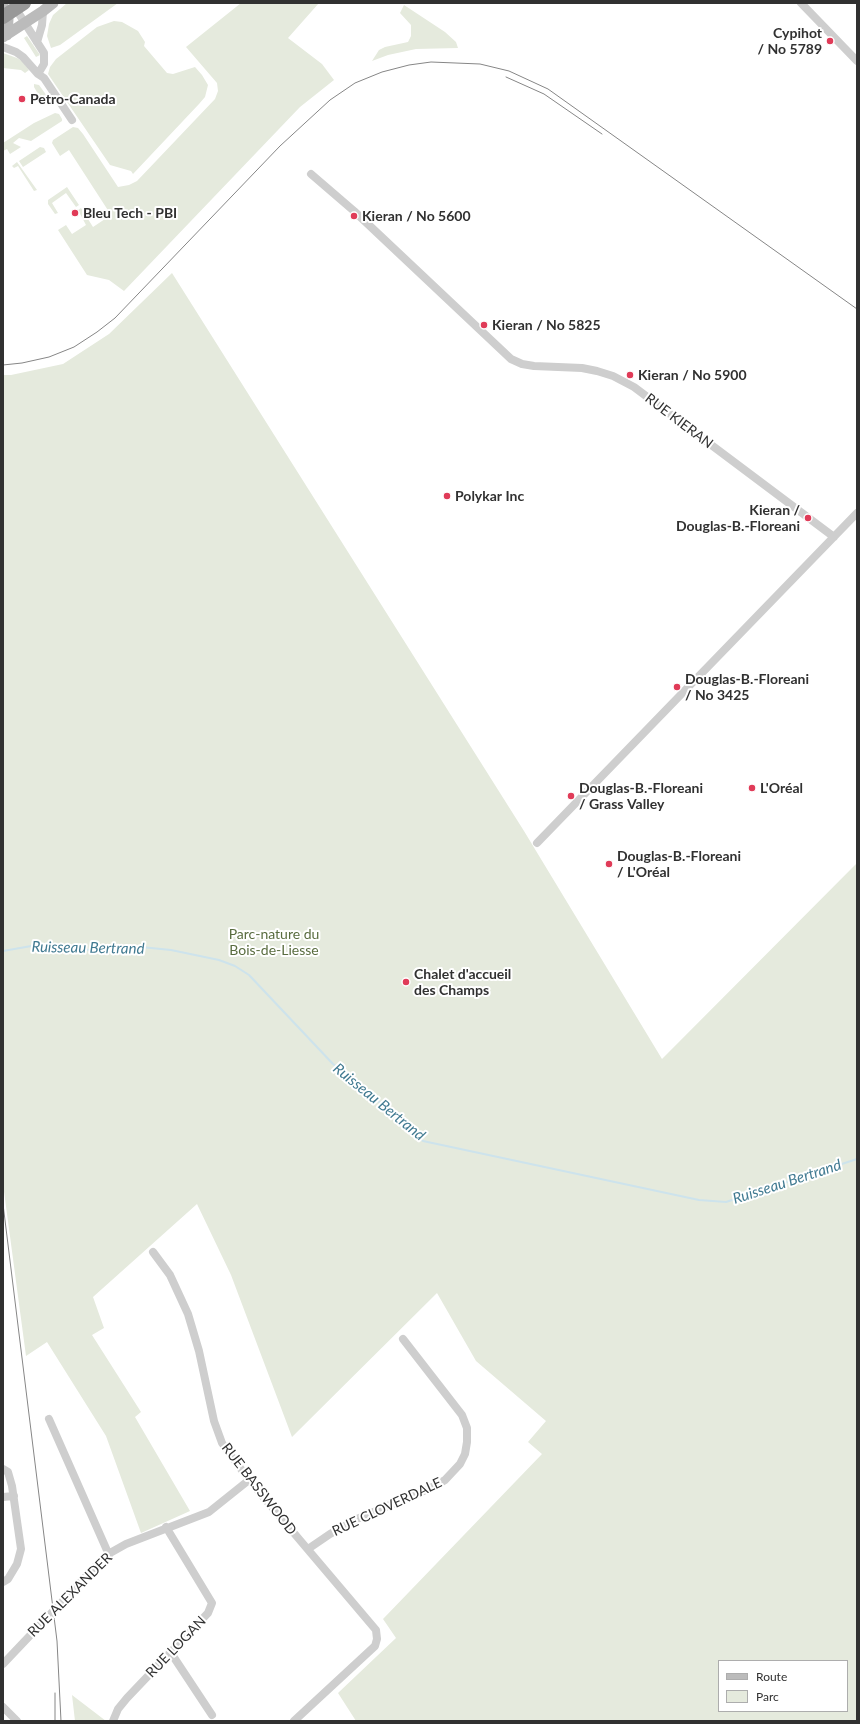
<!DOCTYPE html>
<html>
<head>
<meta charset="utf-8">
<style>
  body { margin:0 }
  #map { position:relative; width:860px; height:1724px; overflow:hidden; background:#fff; font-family:Lato,sans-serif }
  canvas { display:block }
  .frame { position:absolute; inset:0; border:4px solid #313131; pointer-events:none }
  .legend { position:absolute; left:718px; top:1660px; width:130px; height:52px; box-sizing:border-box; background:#fff; border:1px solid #adadad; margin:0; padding:5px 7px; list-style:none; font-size:12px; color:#313131 }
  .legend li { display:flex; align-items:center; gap:8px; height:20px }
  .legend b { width:20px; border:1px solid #adadad }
</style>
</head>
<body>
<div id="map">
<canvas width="860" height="1724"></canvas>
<div class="frame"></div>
<ul class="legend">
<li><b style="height:5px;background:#bbb"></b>Route</li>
<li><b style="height:11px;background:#e5eadd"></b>Parc</li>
</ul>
</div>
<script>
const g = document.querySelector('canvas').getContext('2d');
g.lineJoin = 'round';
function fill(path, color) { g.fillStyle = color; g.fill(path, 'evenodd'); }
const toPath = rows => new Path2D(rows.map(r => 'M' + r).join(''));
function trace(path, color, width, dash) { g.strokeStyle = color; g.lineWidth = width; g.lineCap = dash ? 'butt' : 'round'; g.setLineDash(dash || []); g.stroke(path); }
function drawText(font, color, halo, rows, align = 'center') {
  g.font = font + ' Lato,sans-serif'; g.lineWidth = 4; g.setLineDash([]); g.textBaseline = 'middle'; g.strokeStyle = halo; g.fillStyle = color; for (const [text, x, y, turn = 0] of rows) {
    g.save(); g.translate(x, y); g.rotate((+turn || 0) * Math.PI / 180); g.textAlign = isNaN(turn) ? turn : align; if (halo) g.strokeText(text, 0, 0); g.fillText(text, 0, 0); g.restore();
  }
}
fill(toPath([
  [67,3,118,3,60,45,51,48,47,36,49,24,53,15],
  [241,3,319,3,288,38,322,64,334,80,300,107,124,291,109,280,87,275,58,230,66,225,72,234,86,225,78,210,81,208,93,227,111,215,69,150,60,156,52,143,53,140,73,127,78,128,83,134,118,187,129,185,137,181,215,99,218,91,217,83,186,47],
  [404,5,445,32,456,42,458,48,416,49,388,55,372,61,379,50,385,47,408,42,411,36,411,25,400,13],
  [114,21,122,22,138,31,145,42,144,46,167,73,173,74,195,67,202,75,208,85,205,97,199,104,133,174,131,171,110,165,48,74,50,67,56,59,97,27],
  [27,36,40,55,36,57,24,38],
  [3,53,17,58,22,61,29,70,25,73,21,70,3,68],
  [34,84,39,85,47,96,48,100,45,103,43,101,45,100,44,98,41,99,34,87],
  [55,113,59,114,62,119,62,121,31,141,19,138,13,143,21,147,10,154,7,149,3,151,3,143,34,123],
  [40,147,44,148,46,152,23,167,19,161],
  [17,162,37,190,34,191,18,166,14,168,12,166],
  [67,187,79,205,76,207,66,193,52,203,58,213,55,214,48,204,48,200],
  [172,273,524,831,662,1059,857,863,857,1721,356,1721,338,1693,396,1638,383,1619,542,1454,528,1442,546,1421,476,1361,437,1293,292,1437,231,1275,197,1204,93,1297,104,1328,92,1335,141,1412,135,1417,190,1511,141,1533,106,1436,47,1342,26,1356,3,1184,3,375,11,375,63,364,109,334],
  [719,1661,847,1661,847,1711,719,1711],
  [72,1695,106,1721,75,1721]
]), '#e5eadd');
trace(toPath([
  [3,951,37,945,90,950,141,947,171,950,219,960,235,966,249,975,333,1064,351,1077,423,1141,699,1200,726,1202,857,1159]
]), '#cde3ec', 2);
trace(toPath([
  [801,3,857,61],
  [14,6,44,53,44,64,38,74],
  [37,42,42,25,43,11],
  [3,47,16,52,23,57,38,74,44,78,72,120],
  [311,174,354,211,511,359,522,364,534,366,582,368,597,371,613,376,634,387,834,537],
  [537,843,857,513],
  [153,1252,170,1275,188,1314,199,1351,214,1421,222,1443,249,1480,376,1630,377,1639,375,1646,294,1721],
  [49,1419,109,1555],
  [3,1469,8,1472,12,1486,21,1549,17,1564,8,1579,3,1582],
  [3,1497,14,1496],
  [308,1549,330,1534,357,1519,435,1486,445,1480,460,1464,465,1454,467,1442,467,1428,462,1415,403,1339],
  [171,1653,212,1715],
  [3,1664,96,1566,110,1553,126,1544,209,1512,249,1480],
  [3,1707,17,1721],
  [113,1721,118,1709,127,1698,208,1613,212,1603,166,1527]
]), '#cecece', 8);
trace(toPath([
  [3,6,8,19,7,35],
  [3,37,43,11,53,3]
]), '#bbb', 11);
trace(toPath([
  [506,77,544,94,602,134],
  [3,365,22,363,49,357,74,347,97,332,115,318,280,146,330,100,355,83,382,72,409,65,431,62,480,64,509,71,548,89,857,309],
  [3,1204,57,1641,61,1721],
  [55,1721,55,1693]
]), '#868686', 1);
trace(toPath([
  [3,17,24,3]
]), '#989898', 14);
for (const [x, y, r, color] of [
  [830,41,4,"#e03b58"],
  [22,99,4,"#e03b58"],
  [75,213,4,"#e03b58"],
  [354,216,4,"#e03b58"],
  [484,325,4,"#e03b58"],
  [630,375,4,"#e03b58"],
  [447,496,4,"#e03b58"],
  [808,518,4,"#e03b58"],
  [677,687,4,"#e03b58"],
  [752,788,4,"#e03b58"],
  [571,796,4,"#e03b58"],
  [609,864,4,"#e03b58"],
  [406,982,4,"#e03b58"]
]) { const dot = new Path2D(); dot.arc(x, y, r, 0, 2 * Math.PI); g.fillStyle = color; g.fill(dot); trace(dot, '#fff', 1.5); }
drawText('bold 14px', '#313131', '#fff', [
  ["Cypihot",822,33,"right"],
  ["/ No 5789",822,49,"right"],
  ["Petro-Canada",30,99],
  ["Bleu Tech - PBI",83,213],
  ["Kieran / No 5600",362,216],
  ["Kieran / No 5825",492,325],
  ["Kieran / No 5900",638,375],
  ["Polykar Inc",455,496],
  ["Kieran /",800,510,"right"],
  ["Douglas-B.-Floreani",800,526,"right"],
  ["Douglas-B.-Floreani",685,679],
  ["/ No 3425",685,695],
  ["Douglas-B.-Floreani",579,788],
  ["/ Grass Valley",579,804],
  ["L'Oréal",760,788],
  ["Douglas-B.-Floreani",617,856],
  ["/ L'Oréal",617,872],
  ["Chalet d'accueil",414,974],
  ["des Champs",414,990]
], 'left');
drawText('14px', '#313131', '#fff', [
  ["RUE KIERAN",679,421,37],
  ["RUE BASSWOOD",259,1489,52],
  ["RUE CLOVERDALE",387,1507,-25],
  ["RUE ALEXANDER",70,1595,-45],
  ["RUE LOGAN",176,1647,-46]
]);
drawText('14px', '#596c3f', '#fff', [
  ["Parc-nature du",274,934],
  ["Bois-de-Liesse",274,950]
]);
drawText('italic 15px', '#417a91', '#fff', [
  ["Ruisseau Bertrand",88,948,1],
  ["Ruisseau Bertrand",379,1102,39],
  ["Ruisseau Bertrand",787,1182,-18]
]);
</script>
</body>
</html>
